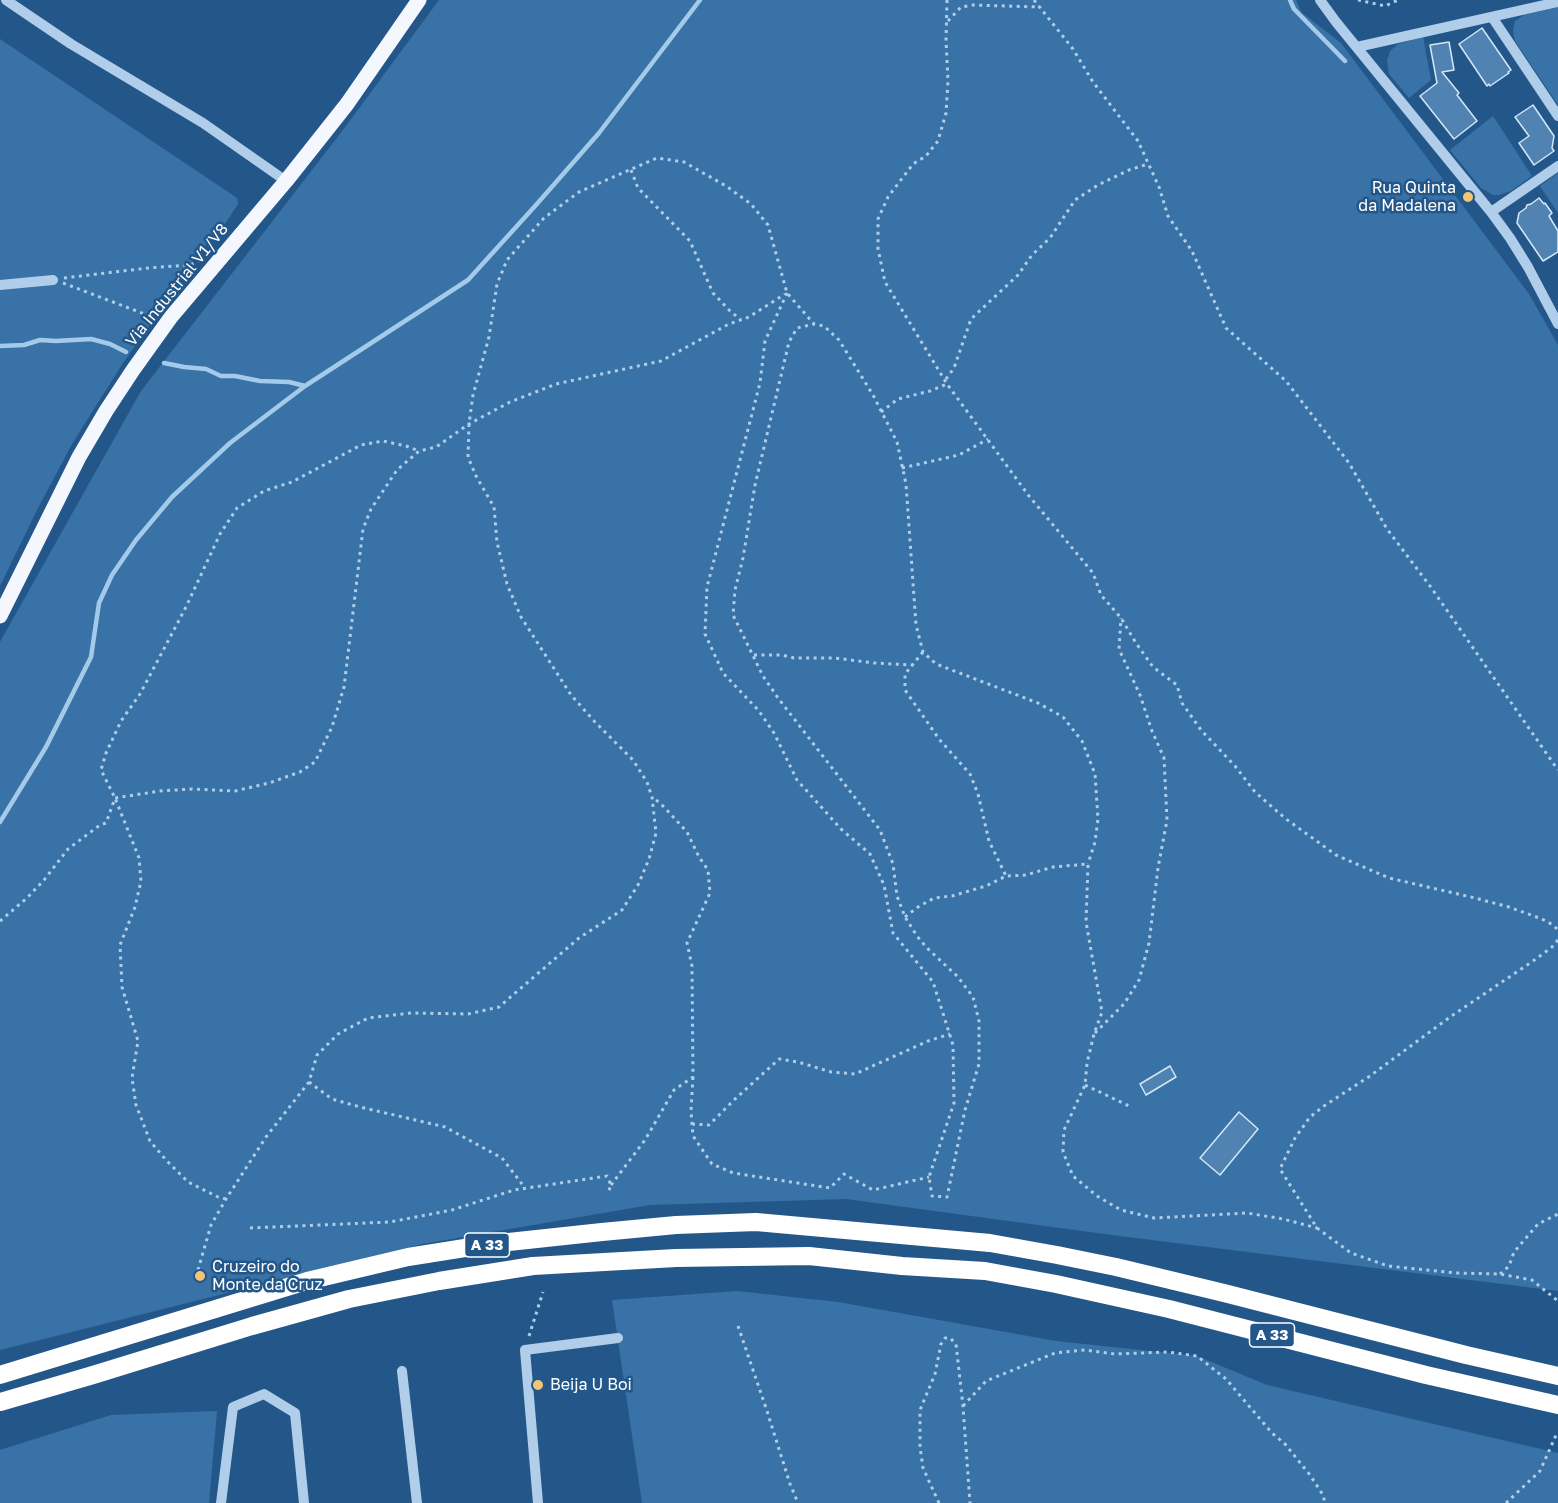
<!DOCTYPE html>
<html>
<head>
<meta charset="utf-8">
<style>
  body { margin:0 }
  canvas { display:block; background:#245789 }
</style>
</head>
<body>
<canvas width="1558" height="1503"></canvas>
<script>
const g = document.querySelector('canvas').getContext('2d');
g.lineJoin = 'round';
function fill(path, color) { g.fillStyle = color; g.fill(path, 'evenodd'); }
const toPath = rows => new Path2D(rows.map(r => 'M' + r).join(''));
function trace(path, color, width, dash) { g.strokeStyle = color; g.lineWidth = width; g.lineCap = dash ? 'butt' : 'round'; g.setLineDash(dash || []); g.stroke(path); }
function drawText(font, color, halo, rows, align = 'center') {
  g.font = font + ' "Golos Text",sans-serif'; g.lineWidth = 5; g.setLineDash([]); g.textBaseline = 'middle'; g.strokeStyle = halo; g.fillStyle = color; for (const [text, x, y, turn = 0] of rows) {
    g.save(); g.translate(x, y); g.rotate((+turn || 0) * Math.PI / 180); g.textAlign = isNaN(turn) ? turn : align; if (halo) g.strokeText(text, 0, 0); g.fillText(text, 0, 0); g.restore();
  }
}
fill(toPath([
  [439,0,1296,0,1301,12,1341,43,1529,294,1558,345,1558,1291,1112,1235,846,1199,650,1205,422,1244,0,1350,0,642,141,391,343,130],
  [1558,7,1558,105,1515,41,1513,31,1515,21,1524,15],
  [1423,37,1431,80,1409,98,1389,74,1387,61,1390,51,1398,44],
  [0,39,237,198,238,204,227,221,199,253,158,304,160,311,123,363,72,444,37,510,0,586],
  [1493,116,1532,176,1511,191,1499,195,1493,195,1481,188,1450,150],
  [1558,173,1558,213,1540,186],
  [737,1291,838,1302,1056,1341,1197,1356,1267,1385,1558,1453,1558,1503,642,1503,612,1300],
  [217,1411,209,1503,0,1503,0,1450,111,1415]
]), '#3872a6');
trace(toPath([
  [1290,0,1294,9,1345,61],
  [0,346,24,345,40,340,56,341,91,339,110,344,126,352],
  [164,363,184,367,206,369,221,376,235,376,260,381,289,382,305,386],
  [0,822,46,747,91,657,99,603,112,575,136,540,172,497,230,443,305,386,468,280,536,205,599,133,700,0]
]), '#a4caea', 4.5);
const building = toPath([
  [1482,28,1511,70,1508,72,1509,73,1490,86,1489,84,1487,86,1459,44,1482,28],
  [1449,42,1454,70,1442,72,1459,93,1457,95,1477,121,1454,139,1420,96,1437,83,1430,45,1449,42],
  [1533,105,1554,136,1552,148,1554,151,1534,165,1519,143,1529,136,1515,117,1533,105],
  [1539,198,1544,204,1545,203,1552,213,1549,216,1558,231,1558,252,1543,261,1517,223,1519,213,1526,208,1527,205,1531,204,1539,198],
  [1170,1066,1176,1077,1146,1095,1140,1084,1170,1066],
  [1239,1112,1258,1129,1220,1175,1200,1158,1239,1112]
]);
fill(building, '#5083b2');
trace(building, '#d4e7f7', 1.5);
trace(toPath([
  [947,0,946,40,948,81,946,113,938,141,926,156,913,164,888,197,878,219,878,249,885,282,947,384,1029,496,1093,573,1101,595,1121,618,1136,643,1153,667,1177,685,1182,703,1201,730,1235,766,1255,792,1286,819,1336,855,1389,878,1471,897,1509,907,1542,919,1553,925,1558,930],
  [1034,0,1073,49,1093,82,1138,141,1159,187,1168,216,1192,251,1226,328,1286,381,1349,463,1387,529,1430,586,1558,770],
  [1358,0,1385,6,1398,0],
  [948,21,961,7,973,5,1039,7],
  [631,170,638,188,690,241,713,293,730,311,741,320],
  [64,278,148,268,190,265,199,261],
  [63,283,155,318],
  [787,293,765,341,760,383,707,587,705,634,723,673,759,711,774,733,797,780,841,829,870,854,884,885,893,933,933,982,953,1045,954,1103,929,1177,932,1196,947,1197,965,1110,979,1064,979,1021,973,997,958,977,927,948,917,936,905,917,897,896,893,864,880,830,778,698,763,676,733,615,735,590,743,558,755,485,789,342,797,328,814,324],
  [946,379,954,368,971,319,1018,275,1032,255,1050,238,1075,200,1098,185,1129,170,1148,164],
  [881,412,898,399,930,391,947,384],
  [902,468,959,455,988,439],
  [923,652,905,674,905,690,939,739,970,774,978,794,989,841,1006,876],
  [754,655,782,655,794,658,835,658,874,663,912,665],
  [905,917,918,907,934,898,952,896,986,886,1006,876,1026,875,1053,867,1088,864,1086,922,1102,1012,1094,1034,1087,1063,1085,1085,1064,1130,1063,1152,1073,1176,1097,1196,1121,1210,1154,1218,1247,1213,1283,1219,1317,1228],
  [0,921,27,898,44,880,68,849,100,825,106,823,115,798,160,791,192,789,235,791,269,783,300,772,315,762,332,727,344,687,363,529,371,509,397,470,419,451,436,447,469,424,510,402,556,384,661,361,729,324,749,317,785,294],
  [1558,940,1552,947,1536,959,1450,1017,1370,1076,1324,1106,1310,1117,1295,1138,1280,1169,1317,1228,1351,1253,1388,1266,1456,1273,1500,1274,1532,1280,1558,1301],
  [1095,1033,1124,1004,1139,980,1149,943,1158,868,1167,820,1164,758,1152,731,1140,695,1119,649,1121,618],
  [693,1077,691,1111,693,1136,712,1164,733,1173,830,1188,844,1174,873,1190,929,1177],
  [309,1082,332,1099,360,1107,445,1127,502,1158,522,1184],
  [1085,1085,1131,1107],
  [692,1124,709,1125,734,1100,779,1059,798,1062,831,1072,855,1074,928,1041,950,1034],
  [611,1185,645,1140,674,1090,693,1077,692,966,687,943,710,893,708,870,699,857,687,832,664,807,654,798],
  [226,1199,218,1197,188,1182,166,1160,150,1141,136,1105,132,1078,138,1041,122,987,120,945,135,907,141,881,139,858,115,798,101,770,106,753,121,721,140,694,186,607,220,534,237,508,264,491,292,482,361,445,383,441,406,446,419,451],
  [250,1228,390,1222,452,1210,514,1190,607,1176,611,1185,608,1193],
  [198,1270,211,1225,226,1199,266,1137,309,1082,317,1055,338,1034,368,1018,411,1013,468,1014,499,1007,579,938,622,910,638,885,649,859,656,833,652,797,647,782,633,760,595,722,571,695,521,617,507,584,497,542,494,507,476,476,468,457,469,424,473,395,489,337,497,284,507,260,544,218,579,192,657,158,684,162,726,186,751,204,768,225,787,293,814,324,824,326,839,340,873,395,897,442,906,484,916,625,923,652,936,664,1038,703,1063,717,1082,741,1095,774,1098,819,1095,842,1088,864],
  [1500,1274,1509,1266,1514,1252,1538,1224,1558,1214],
  [738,1326,767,1411,790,1484,798,1503],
  [529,1336,543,1292],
  [963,1406,986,1381,1055,1353,1085,1350,1115,1354,1168,1352,1197,1356,1226,1379,1272,1433,1285,1444,1310,1475,1323,1495,1325,1503],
  [939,1503,923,1468,920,1447,920,1410,935,1374,941,1344,945,1338,950,1338,956,1344,963,1406,970,1503],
  [1506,1503,1540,1471,1557,1433]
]), '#b0ceea', 3, [3, 4.5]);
trace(toPath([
  [6,0,71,44,203,123,286,181],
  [1320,0,1336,22,1491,212,1510,238,1528,267,1558,324],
  [1492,17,1558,116],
  [1357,47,1558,2],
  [1491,212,1558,166],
  [0,285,53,280],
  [402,1371,417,1503],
  [221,1503,233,1407,264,1394,295,1413,304,1503],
  [538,1503,525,1350,618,1338]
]), '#b0ceea', 10);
trace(toPath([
  [0,616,79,457,106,411,133,370,171,317,286,181,347,104,419,0]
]), '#f4f8fe', 15);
trace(toPath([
  [0,1375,307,1281,408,1257,490,1244,602,1232,676,1225,756,1222,990,1243,1057,1255,1116,1267,1224,1293,1466,1355,1558,1376],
  [0,1402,93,1375,252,1326,349,1299,439,1281,533,1266,676,1258,809,1256,902,1266,985,1271,1056,1284,1169,1309,1426,1375,1558,1405]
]), '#fff', 18);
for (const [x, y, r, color] of [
  [1468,197,6,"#f4c674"],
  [200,1276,6,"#f4c674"],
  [538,1385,6,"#f4c674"]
]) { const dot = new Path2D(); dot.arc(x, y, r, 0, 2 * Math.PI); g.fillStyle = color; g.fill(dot); trace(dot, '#245789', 2); }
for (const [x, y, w] of [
  [487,1245,45],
  [1272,1335,45]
]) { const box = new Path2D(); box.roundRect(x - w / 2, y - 12, w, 24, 4.5); g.fillStyle = '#245789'; g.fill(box); trace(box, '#fff', 1.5); }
drawText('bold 15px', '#fff', null, [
  ["A 33",487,1245],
  ["A 33",1272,1335]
]);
drawText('16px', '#fff', '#245789', [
  ["Rua Quinta",1456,188,"right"],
  ["da Madalena",1456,206,"right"],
  ["Cruzeiro do",212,1267],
  ["Monte da Cruz",212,1285],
  ["Beija U Boi",550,1385]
], 'left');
drawText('16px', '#fff', '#245789', [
  ["Via Industrial V1/V8",177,285,-51]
]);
</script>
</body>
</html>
